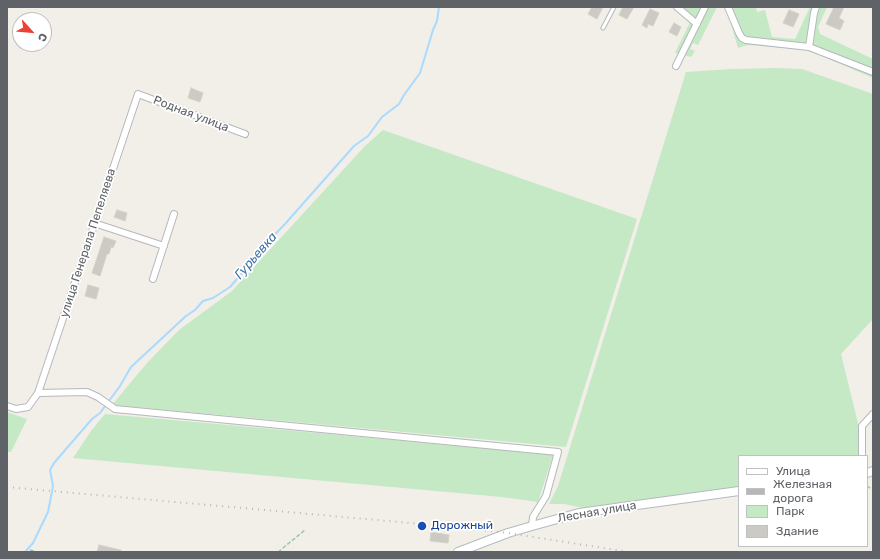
<!DOCTYPE html>
<html>
<head>
<meta charset="utf-8">
<style>
  body { margin:0 }
  #map { position:relative; width:880px; height:559px; overflow:hidden; background:#f1efe8; font-family:Rubik,sans-serif }
  canvas { display:block }
  .frame { position:absolute; inset:0; border:8px solid #5f6368; pointer-events:none }
  .legend { position:absolute; left:738px; top:455px; width:130px; height:92px; box-sizing:border-box; background:#fff; border:1px solid #bfc1c3; margin:0; padding:5px 7px; list-style:none; font-size:12px; color:#5f6368 }
  .legend li { display:flex; align-items:center; gap:8px; height:20px }
  .legend b { width:20px; border:1px solid #bfc1c3 }
  .north { position:absolute; left:12px; top:12px; width:40px; height:40px; box-sizing:border-box; background:#fff; border:1px solid #bfc1c3; border-radius:50%; rotate:117deg; font-size:11px; font-weight:700; line-height:16px; text-align:center; color:#5f6368 }
  .north::after { content:''; display:block; margin:auto; width:14px; height:18px; background:#ea4335; clip-path:polygon(50% 0,100% 100%,50% 72%,0 100%) }
</style>
</head>
<body>
<div id="map">
<canvas width="880" height="559"></canvas>
<div class="frame"></div>
<ul class="legend">
<li><b style="height:5px;background:#fff"></b>Улица</li>
<li><b style="height:5px;background:#b6b7b8"></b>Железная дорога</li>
<li><b style="height:11px;background:#c5e8c5"></b>Парк</li>
<li><b style="height:11px;background:#cccac5"></b>Здание</li>
</ul>
<div class="north">С</div>
</div>
<script>
const g = document.querySelector('canvas').getContext('2d');
g.lineJoin = 'round';
function fill(path, color) { g.fillStyle = color; g.fill(path, 'evenodd'); }
const toPath = rows => new Path2D(rows.map(r => 'M' + r).join(''));
function trace(path, color, width, dash) { g.strokeStyle = color; g.lineWidth = width; g.lineCap = dash ? 'butt' : 'round'; g.setLineDash(dash || []); g.stroke(path); }
function drawText(font, color, halo, rows, align = 'center') {
  g.font = font + ' Rubik,sans-serif'; g.lineWidth = 3.5; g.setLineDash([]); g.textBaseline = 'middle'; g.strokeStyle = halo; g.fillStyle = color; for (const [text, x, y, turn = 0] of rows) {
    g.save(); g.translate(x, y); g.rotate((+turn || 0) * Math.PI / 180); g.textAlign = isNaN(turn) ? turn : align; if (halo) g.strokeText(text, 0, 0); g.fillText(text, 0, 0); g.restore();
  }
}
fill(toPath([
  [682,7,717,7,698,45,693,43,690,49,695,51,691,57,675,53,693,16],
  [726,7,756,7,757,12,765,10,772,37,795,39,810,7,827,7,818,27,820,34,873,59,873,78,808,50,748,45,738,48],
  [775,68,802,69,873,94,873,319,841,354,866,456,739,456,739,492,588,509,564,504,549,504,558,486,686,72,731,69],
  [383,130,637,219,566,447,112,405,147,363,179,330,232,291,365,146],
  [7,412,27,419,11,452,7,452],
  [105,414,340,435,553,455,538,502,502,497,73,458,91,431]
]), '#c5e8c5');
trace(toPath([
  [25,552,33,543,48,512,53,486,50,470,54,463,92,419,100,413,120,386,131,367,186,316,195,310,203,301,213,298,230,287,249,265,257,253,285,224,354,146,368,136,382,117,399,104,404,95,420,73,433,30,437,21,439,7]
]), '#aadaff', 2);
const building = toPath([
  [592,7,603,7,597,19,588,14,592,7],
  [623,7,634,7,627,19,619,15,623,7],
  [834,7,844,7,839,18,844,21,840,30,826,24,834,7],
  [650,9,659,13,653,26,648,24,647,28,642,25,650,9],
  [789,10,799,14,793,27,783,23,789,10],
  [674,23,681,27,677,36,669,32,674,23],
  [191,88,203,93,200,102,188,98,191,88],
  [117,210,127,213,125,221,114,217,117,210],
  [104,237,116,241,113,248,111,247,109,254,107,254,100,276,92,273,104,237],
  [88,285,99,288,96,299,85,296,88,285],
  [431,532,449,535,448,543,430,541,431,532],
  [99,545,121,550,121,552,97,552,99,545]
]);
fill(building, '#cccac5');
trace(building, '#d6d1c6', 1);
const lane = toPath([
  [603,28,614,7]
]);
const street = toPath([
  [677,7,697,24],
  [728,7,739,33,742,38,746,40,809,47,873,72],
  [809,47,814,13,816,7],
  [676,66,705,7],
  [94,223,164,246],
  [153,279,174,214],
  [38,393,87,392,98,397,115,409,558,452,546,496,533,517,532,526],
  [7,406,16,409,28,407,38,393,138,94,245,134],
  [862,456,862,426,873,414]
]);
const secondary = toPath([
  [867,473,873,471],
  [458,552,508,533,532,526,579,513,739,491]
]);
trace(lane, '#b5b8bc', 5);
trace(street, '#b5b8bc', 8);
trace(secondary, '#b6babf', 10);
trace(toPath([
  [867,486,873,490],
  [30,550,38,552],
  [278,552,305,530]
]), '#9cc7a9', 1.5, [4, 2]);
trace(lane, '#fff', 3);
trace(street, '#fff', 6);
trace(secondary, '#fff', 8);
trace(toPath([
  [7,487,422,524,508,533,629,552]
]), '#b6b7b8', 2, [1, 5]);
for (const [x, y, r, color] of [
  [422,526,5,"#1a4fb4"]
]) { const dot = new Path2D(); dot.arc(x, y, r, 0, 2 * Math.PI); g.fillStyle = color; g.fill(dot); trace(dot, '#fff', 1.5); }
drawText('12px', '#5f6368', '#fff', [
  ["Родная улица",191,114,21],
  ["улица Генерала Пепеляева",88,243,-72],
  ["Лесная улица",597,512,-10]
]);
drawText('12px', '#164399', '#fff', [
  ["Дорожный",431,526]
], 'left');
drawText('italic 13px', '#4174aa', '#fff', [
  ["Гурьевка",256,256,-49]
]);
</script>
</body>
</html>
